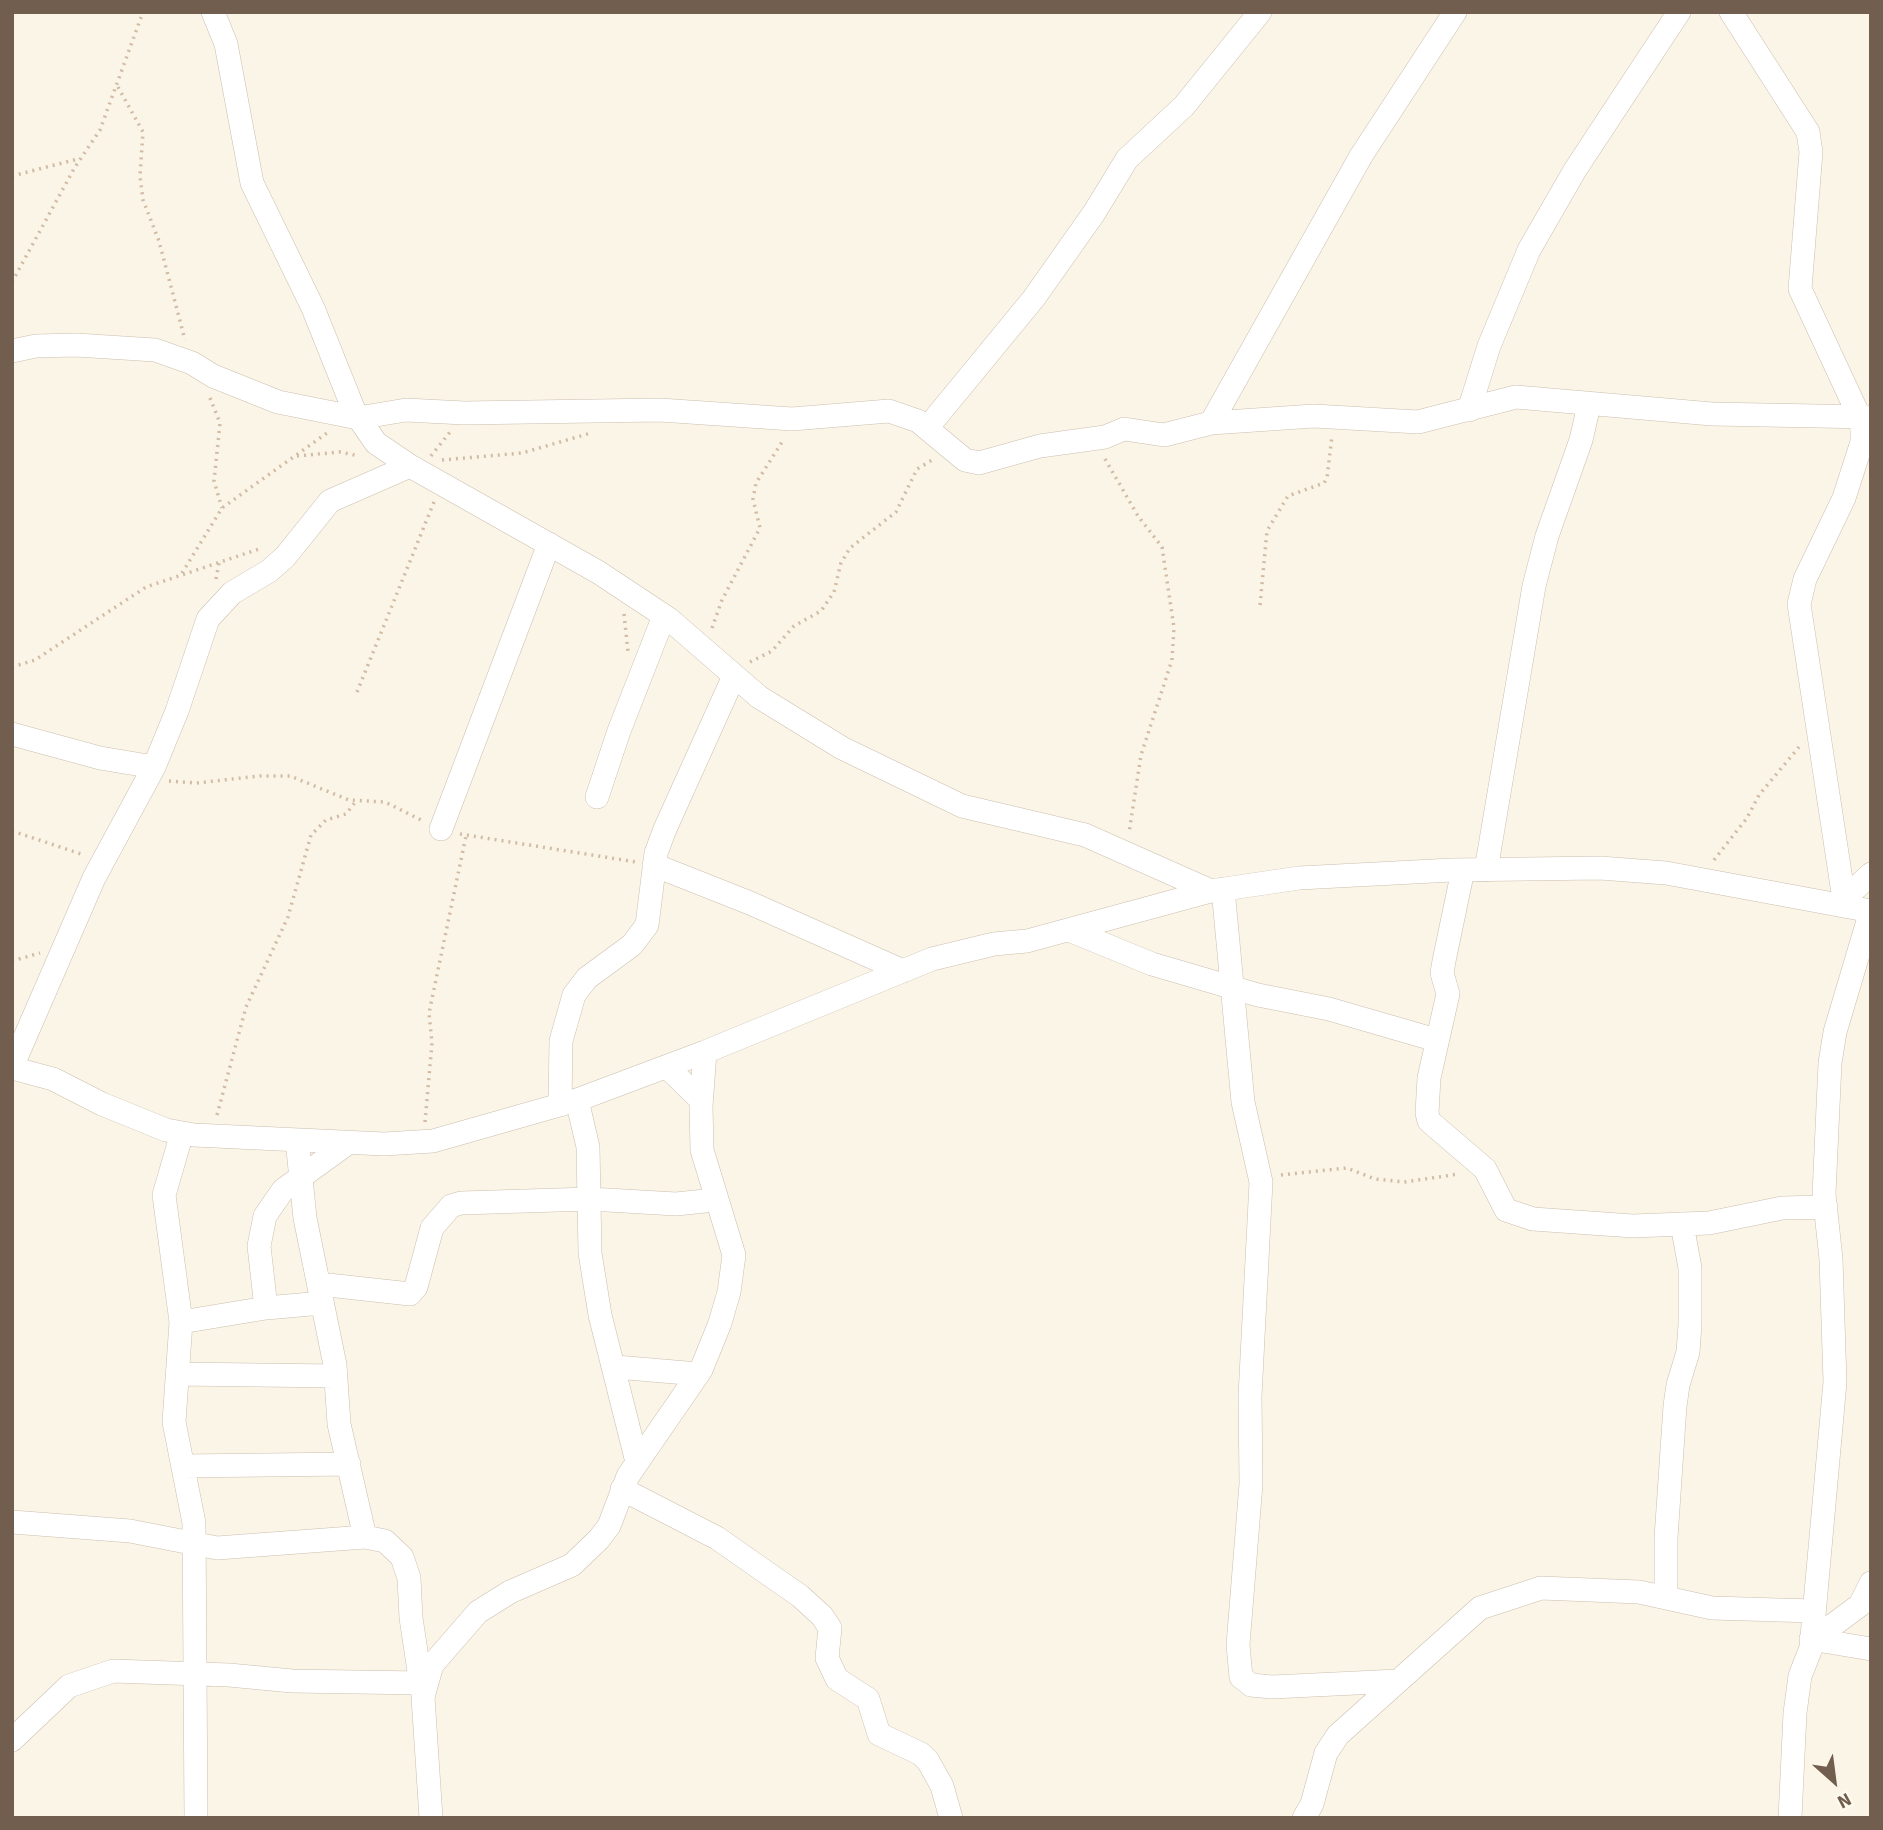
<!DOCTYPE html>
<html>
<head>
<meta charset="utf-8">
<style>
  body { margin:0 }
  #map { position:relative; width:1883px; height:1830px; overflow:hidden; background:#faf5e7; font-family:"Source Sans 3",sans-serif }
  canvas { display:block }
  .frame { position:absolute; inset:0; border:14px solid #725e4e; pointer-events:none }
  .north { position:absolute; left:1799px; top:1746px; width:70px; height:70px; -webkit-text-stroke:5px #fdf9ed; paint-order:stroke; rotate:152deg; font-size:19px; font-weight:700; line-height:28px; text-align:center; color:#725e4e }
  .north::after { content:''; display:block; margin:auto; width:24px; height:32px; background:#725e4e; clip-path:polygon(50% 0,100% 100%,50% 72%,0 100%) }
</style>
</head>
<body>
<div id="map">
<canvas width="1883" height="1830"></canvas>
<div class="frame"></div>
<div class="north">N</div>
</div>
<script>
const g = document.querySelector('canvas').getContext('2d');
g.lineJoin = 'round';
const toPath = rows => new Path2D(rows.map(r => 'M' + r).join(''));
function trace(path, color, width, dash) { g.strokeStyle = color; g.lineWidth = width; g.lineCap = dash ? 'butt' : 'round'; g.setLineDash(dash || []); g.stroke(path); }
const street = toPath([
  [213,12,226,44,252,183,313,308,355,413,376,443,410,466,598,572,669,619,759,697,842,748,962,806,1085,835,1211,891],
  [1731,12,1808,132,1811,152,1800,289,1860,418,1862,430,1862,442,1844,498,1805,579,1799,604,1845,906],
  [12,351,36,346,76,345,155,350,192,363,213,376,278,402,358,418,406,410,464,413,660,410,792,419,889,411,918,421,965,460,979,463,1040,446,1105,437,1124,429,1164,435,1211,423,1314,416,1418,422,1516,397,1712,414,1871,417],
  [1469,410,1489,346,1529,250,1575,170,1679,12],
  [1211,423,1361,156,1455,12],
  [928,427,1034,298,1094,213,1127,159,1184,106,1260,12],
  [12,734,100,758,154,767],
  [597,797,619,731,664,616],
  [441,829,549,544],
  [654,865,750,903,903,971],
  [1463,870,1444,961,1442,973,1448,994,1429,1078,1427,1113,1429,1121,1485,1169,1506,1210,1533,1219,1633,1226,1709,1223,1782,1208,1826,1207],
  [1486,870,1534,586,1547,536,1581,440,1589,405],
  [1223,889,1243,1102,1261,1182,1250,1396,1251,1484,1238,1645,1241,1677,1251,1685,1272,1687,1398,1681],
  [1844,899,1871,874],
  [1069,930,1152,964,1258,995,1329,1009,1436,1040],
  [12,1067,94,878,154,767,177,711,208,619,232,593,269,571,285,557,330,501,410,466],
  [667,1067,701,1100],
  [12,1068,53,1079,102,1104,166,1130,194,1135,384,1144,433,1141,577,1100,705,1052,932,959,994,944,1027,941,1211,891,1299,878,1452,870,1600,868,1666,873,1871,911],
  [577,1100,588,1147,590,1253,600,1315,637,1462],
  [560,1105,561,1041,574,995,587,978,632,945,647,925,656,853,665,829,734,676],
  [182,1133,164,1195,181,1322,174,1422,194,1523,196,1818],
  [297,1140,305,1218,335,1365,339,1424,365,1537],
  [319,1284,410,1294,416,1287,432,1228,451,1206,461,1203,590,1199,676,1204,715,1200],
  [266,1308,259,1246,265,1216,283,1190,348,1143],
  [181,1322,266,1308,322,1303],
  [616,1367,698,1374],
  [178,1374,336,1376],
  [183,1466,349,1464],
  [622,1489,717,1538,800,1596,822,1616,830,1628,827,1658,837,1679,868,1699,879,1734,921,1754,928,1761,942,1786,951,1818],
  [12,1522,130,1531,217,1548,365,1537,385,1541,402,1557,409,1578,411,1618,422,1691],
  [1666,1597,1666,1538,1675,1406,1678,1385,1688,1352,1690,1325,1690,1268,1682,1224],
  [1812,1636,1833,1625,1860,1605,1871,1583],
  [1811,1639,1871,1649],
  [12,1740,69,1686,113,1671,229,1675,292,1681,421,1683],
  [431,1818,423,1697,432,1665,478,1612,510,1592,572,1565,599,1539,609,1526,628,1476,701,1370,720,1323,729,1292,734,1255,702,1150,701,1106,705,1052],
  [1304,1818,1312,1804,1326,1753,1338,1735,1480,1608,1541,1588,1639,1592,1712,1608,1813,1611],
  [1790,1818,1795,1713,1800,1676,1811,1648,1835,1382,1831,1259,1824,1194,1830,1063,1835,1032,1871,911]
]);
trace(street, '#ccbeae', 24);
trace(toPath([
  [118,87,143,132,140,176,143,200,159,241,185,340],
  [12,176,78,159],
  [12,282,75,167,100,130,143,12],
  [210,398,220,423,214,481,222,508],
  [297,456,340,452,359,456],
  [431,456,450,432],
  [1105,459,1138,516,1162,547,1174,628,1172,660,1141,755,1129,833],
  [442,460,522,453,591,433],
  [182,573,222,508,327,433],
  [216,579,219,563],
  [1260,605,1267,531,1288,496,1324,483,1327,478,1332,436],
  [624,614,628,652],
  [712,628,722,600,760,528,753,499,756,483,784,439],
  [750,662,772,651,794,626,821,611,834,592,841,563,850,548,896,512,917,469,934,459],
  [12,667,35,660,146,587,262,548],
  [357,692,434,502],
  [169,781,196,783,260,776,290,776,349,800,385,802,423,821],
  [12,831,84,855],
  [460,834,636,862],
  [1714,860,1747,818,1759,795,1799,747],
  [12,961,40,953],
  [217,1115,246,1007,288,917,311,835,326,820,346,814,356,801],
  [425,1122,432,1043,429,1013,466,836],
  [1281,1175,1347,1168,1375,1179,1404,1182,1459,1174]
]), '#d2bba4', 3.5, [2, 5]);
trace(street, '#fff', 23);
</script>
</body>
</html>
